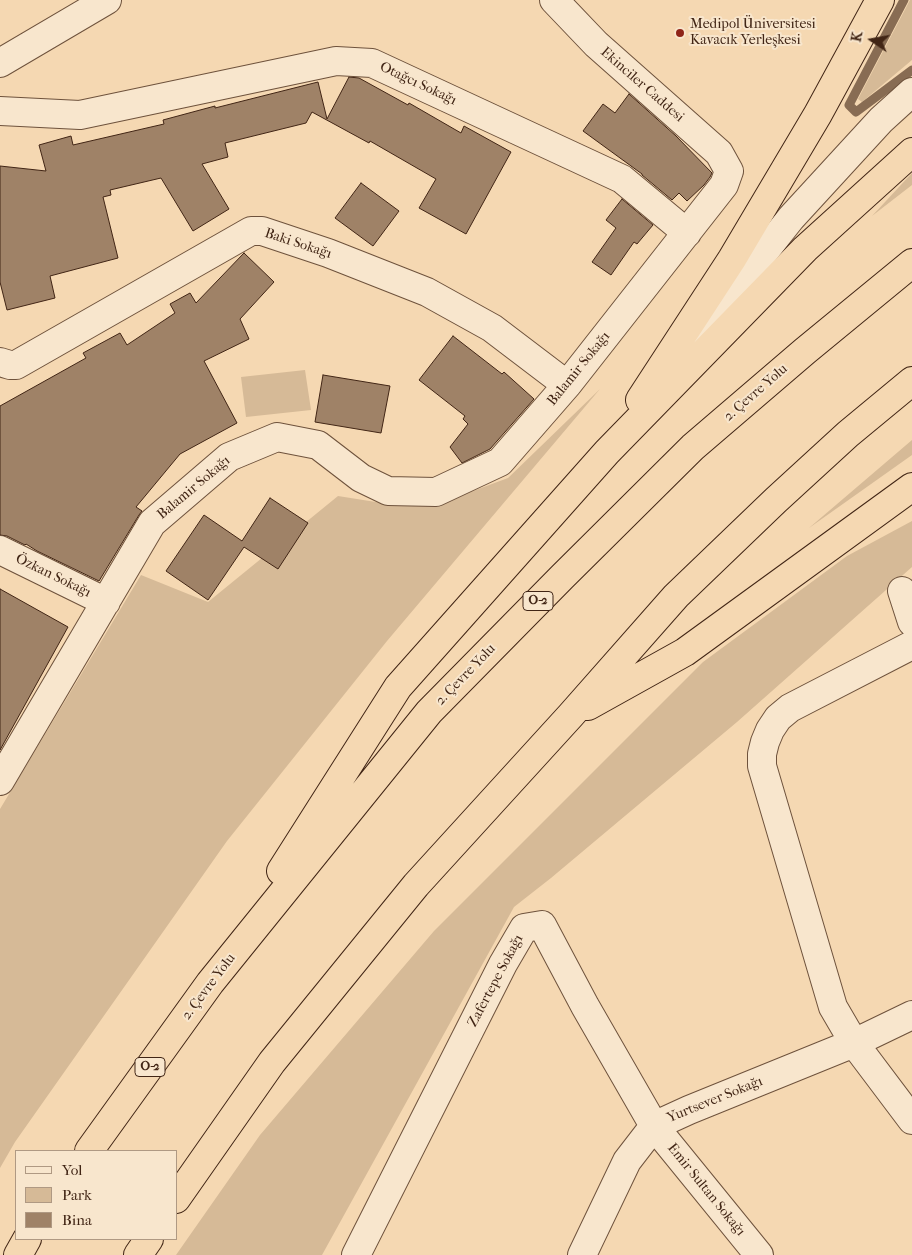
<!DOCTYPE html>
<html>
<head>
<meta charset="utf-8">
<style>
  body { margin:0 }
  #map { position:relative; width:912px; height:1255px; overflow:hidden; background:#f5d8b2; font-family:"IM FELL French Canon",serif }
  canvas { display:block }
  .legend { position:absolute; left:15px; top:1150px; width:162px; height:90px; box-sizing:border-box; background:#f8e6cd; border:1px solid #af9983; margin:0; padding:6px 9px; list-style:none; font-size:15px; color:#412515 }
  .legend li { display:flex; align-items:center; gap:10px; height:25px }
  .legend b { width:25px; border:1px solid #af9983 }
  .north { position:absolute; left:847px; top:15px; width:50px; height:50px; -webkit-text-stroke:4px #f8e6cd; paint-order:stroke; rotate:282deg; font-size:14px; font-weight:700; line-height:20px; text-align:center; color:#412515 }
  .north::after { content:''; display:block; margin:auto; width:18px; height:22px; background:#412515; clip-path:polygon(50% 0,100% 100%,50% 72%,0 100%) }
</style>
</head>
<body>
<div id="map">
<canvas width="912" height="1255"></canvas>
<ul class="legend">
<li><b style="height:6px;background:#f8e6cd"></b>Yol</li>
<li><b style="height:14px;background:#d6ba97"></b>Park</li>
<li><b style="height:14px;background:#9f8267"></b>Bina</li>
</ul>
<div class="north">K</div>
</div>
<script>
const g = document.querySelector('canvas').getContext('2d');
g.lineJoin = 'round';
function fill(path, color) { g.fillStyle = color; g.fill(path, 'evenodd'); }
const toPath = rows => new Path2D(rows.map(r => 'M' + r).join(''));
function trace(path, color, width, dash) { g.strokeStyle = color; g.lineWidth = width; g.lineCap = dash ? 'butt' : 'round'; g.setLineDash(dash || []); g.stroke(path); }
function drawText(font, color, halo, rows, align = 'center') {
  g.font = font + ' "IM FELL French Canon",serif'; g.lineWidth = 4; g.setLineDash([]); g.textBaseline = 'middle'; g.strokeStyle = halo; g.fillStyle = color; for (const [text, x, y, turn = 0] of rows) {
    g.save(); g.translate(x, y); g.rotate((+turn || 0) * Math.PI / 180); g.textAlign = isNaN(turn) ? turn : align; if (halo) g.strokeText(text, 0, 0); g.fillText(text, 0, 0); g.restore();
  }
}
fill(toPath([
  [910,0,912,0,912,60,862,102,858,99],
  [912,173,912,185,872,216],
  [305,370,311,410,246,417,241,377],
  [600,389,387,641,227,841,15,1142,0,1168,0,809,141,575,208,602,338,496,382,503,438,504,508,478],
  [912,440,912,455,809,528],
  [912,521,912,567,737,722,551,878,514,907,322,1255,176,1255,260,1135,434,931,703,662,847,556]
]), '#d6ba97');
trace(toPath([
  [904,0,849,105,856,112,912,70]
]), '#886c53', 9);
const building = toPath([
  [349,77,359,78,408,105,409,103,461,133,464,126,511,152,466,234,419,208,436,179,370,141,369,143,312,112,306,123,225,143,228,157,202,164,229,209,193,231,161,178,110,190,111,195,103,197,118,258,50,276,55,298,7,310,0,282,0,166,46,171,39,145,71,136,73,145,164,124,163,120,215,106,215,108,318,82,327,119,349,77],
  [629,94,676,136,712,173,710,177,704,185,687,201,679,193,672,200,642,175,642,174,583,131,603,104,615,113,629,94],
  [361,183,399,211,373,246,335,218,361,183],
  [622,199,653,225,637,244,634,242,611,275,592,262,616,228,606,220,622,199],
  [244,253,274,282,240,319,249,339,204,361,237,423,180,454,136,507,142,511,139,515,99,581,37,551,26,544,25,545,7,536,0,535,0,406,86,358,83,353,120,333,127,345,175,313,170,304,190,293,196,303,244,253],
  [453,336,502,374,504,372,534,399,490,449,462,463,450,447,468,424,463,419,465,416,419,380,453,336],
  [323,375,390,386,381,433,315,422,323,375],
  [270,498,308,523,278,569,244,547,208,600,166,571,204,515,242,541,270,498],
  [0,589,68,627,0,750,0,589]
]);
fill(building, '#9f8267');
trace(building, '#412515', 1);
const minor = toPath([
  [0,63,107,0],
  [0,111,80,115,336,61,372,63,622,179,687,233],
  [0,362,10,365,16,365,251,231,262,231,328,253,427,292,492,328,567,385],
  [674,366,791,218,881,120,912,92],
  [0,550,106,602],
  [902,591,912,622],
  [912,645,790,708,778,718,770,730,765,742,762,754,762,766,833,1007,854,1043,912,1120],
  [0,781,152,523,229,457,277,437,318,445,361,478,388,491,436,492,500,462,567,385,724,185,729,171,719,153,596,44,554,0],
  [356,1255,503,964,524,928,542,925,585,1006,654,1126,759,1255],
  [582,1255,627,1161,654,1126,689,1110,854,1043,912,1015]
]);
const highway = toPath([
  [640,400,732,259,818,114,880,0],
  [588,706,685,652,912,487],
  [281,871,398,687,607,452,805,249,912,152],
  [89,1151,210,983,429,712,562,577,693,447,805,351,912,263],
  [176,1199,272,1062,416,885,571,715,676,596,776,500,848,434,912,381],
  [18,1255,27,1239],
  [138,1255,149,1239]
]);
trace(minor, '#6e523c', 30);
trace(highway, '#412515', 30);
trace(minor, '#f8e6cd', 28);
trace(highway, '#f5d8b2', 28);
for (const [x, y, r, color] of [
  [680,33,5,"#8f2418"]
]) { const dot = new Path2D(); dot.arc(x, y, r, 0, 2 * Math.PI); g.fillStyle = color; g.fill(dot); trace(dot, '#f8e6cd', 2); }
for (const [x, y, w] of [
  [538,601,30],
  [150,1067,30]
]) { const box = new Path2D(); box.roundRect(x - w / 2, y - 9.5, w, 19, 4); g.fillStyle = '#f8e6cd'; g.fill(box); trace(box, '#412515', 1); }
drawText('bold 12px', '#412515', null, [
  ["O-2",538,601],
  ["O-2",150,1067]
]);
drawText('14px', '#412515', '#f8e6cd', [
  ["Medipol Üniversitesi",690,25],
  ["Kavacık Yerleşkesi",690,41]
], 'left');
drawText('14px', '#412515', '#f8e6cd', [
  ["Otağcı Sokağı",418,84,25],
  ["Ekinciler Caddesi",642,85,41],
  ["Baki Sokağı",298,244,18],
  ["Balamir Sokağı",579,369,-51],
  ["2. Çevre Yolu",756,393,-41],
  ["Balamir Sokağı",194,488,-40],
  ["Özkan Sokağı",53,576,26],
  ["2. Çevre Yolu",466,675,-46],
  ["Zafertepe Sokağı",496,981,-62],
  ["2. Çevre Yolu",209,987,-53],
  ["Yurtsever Sokağı",715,1100,-22],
  ["Emir Sultan Sokağı",706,1190,51]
]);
</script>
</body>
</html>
